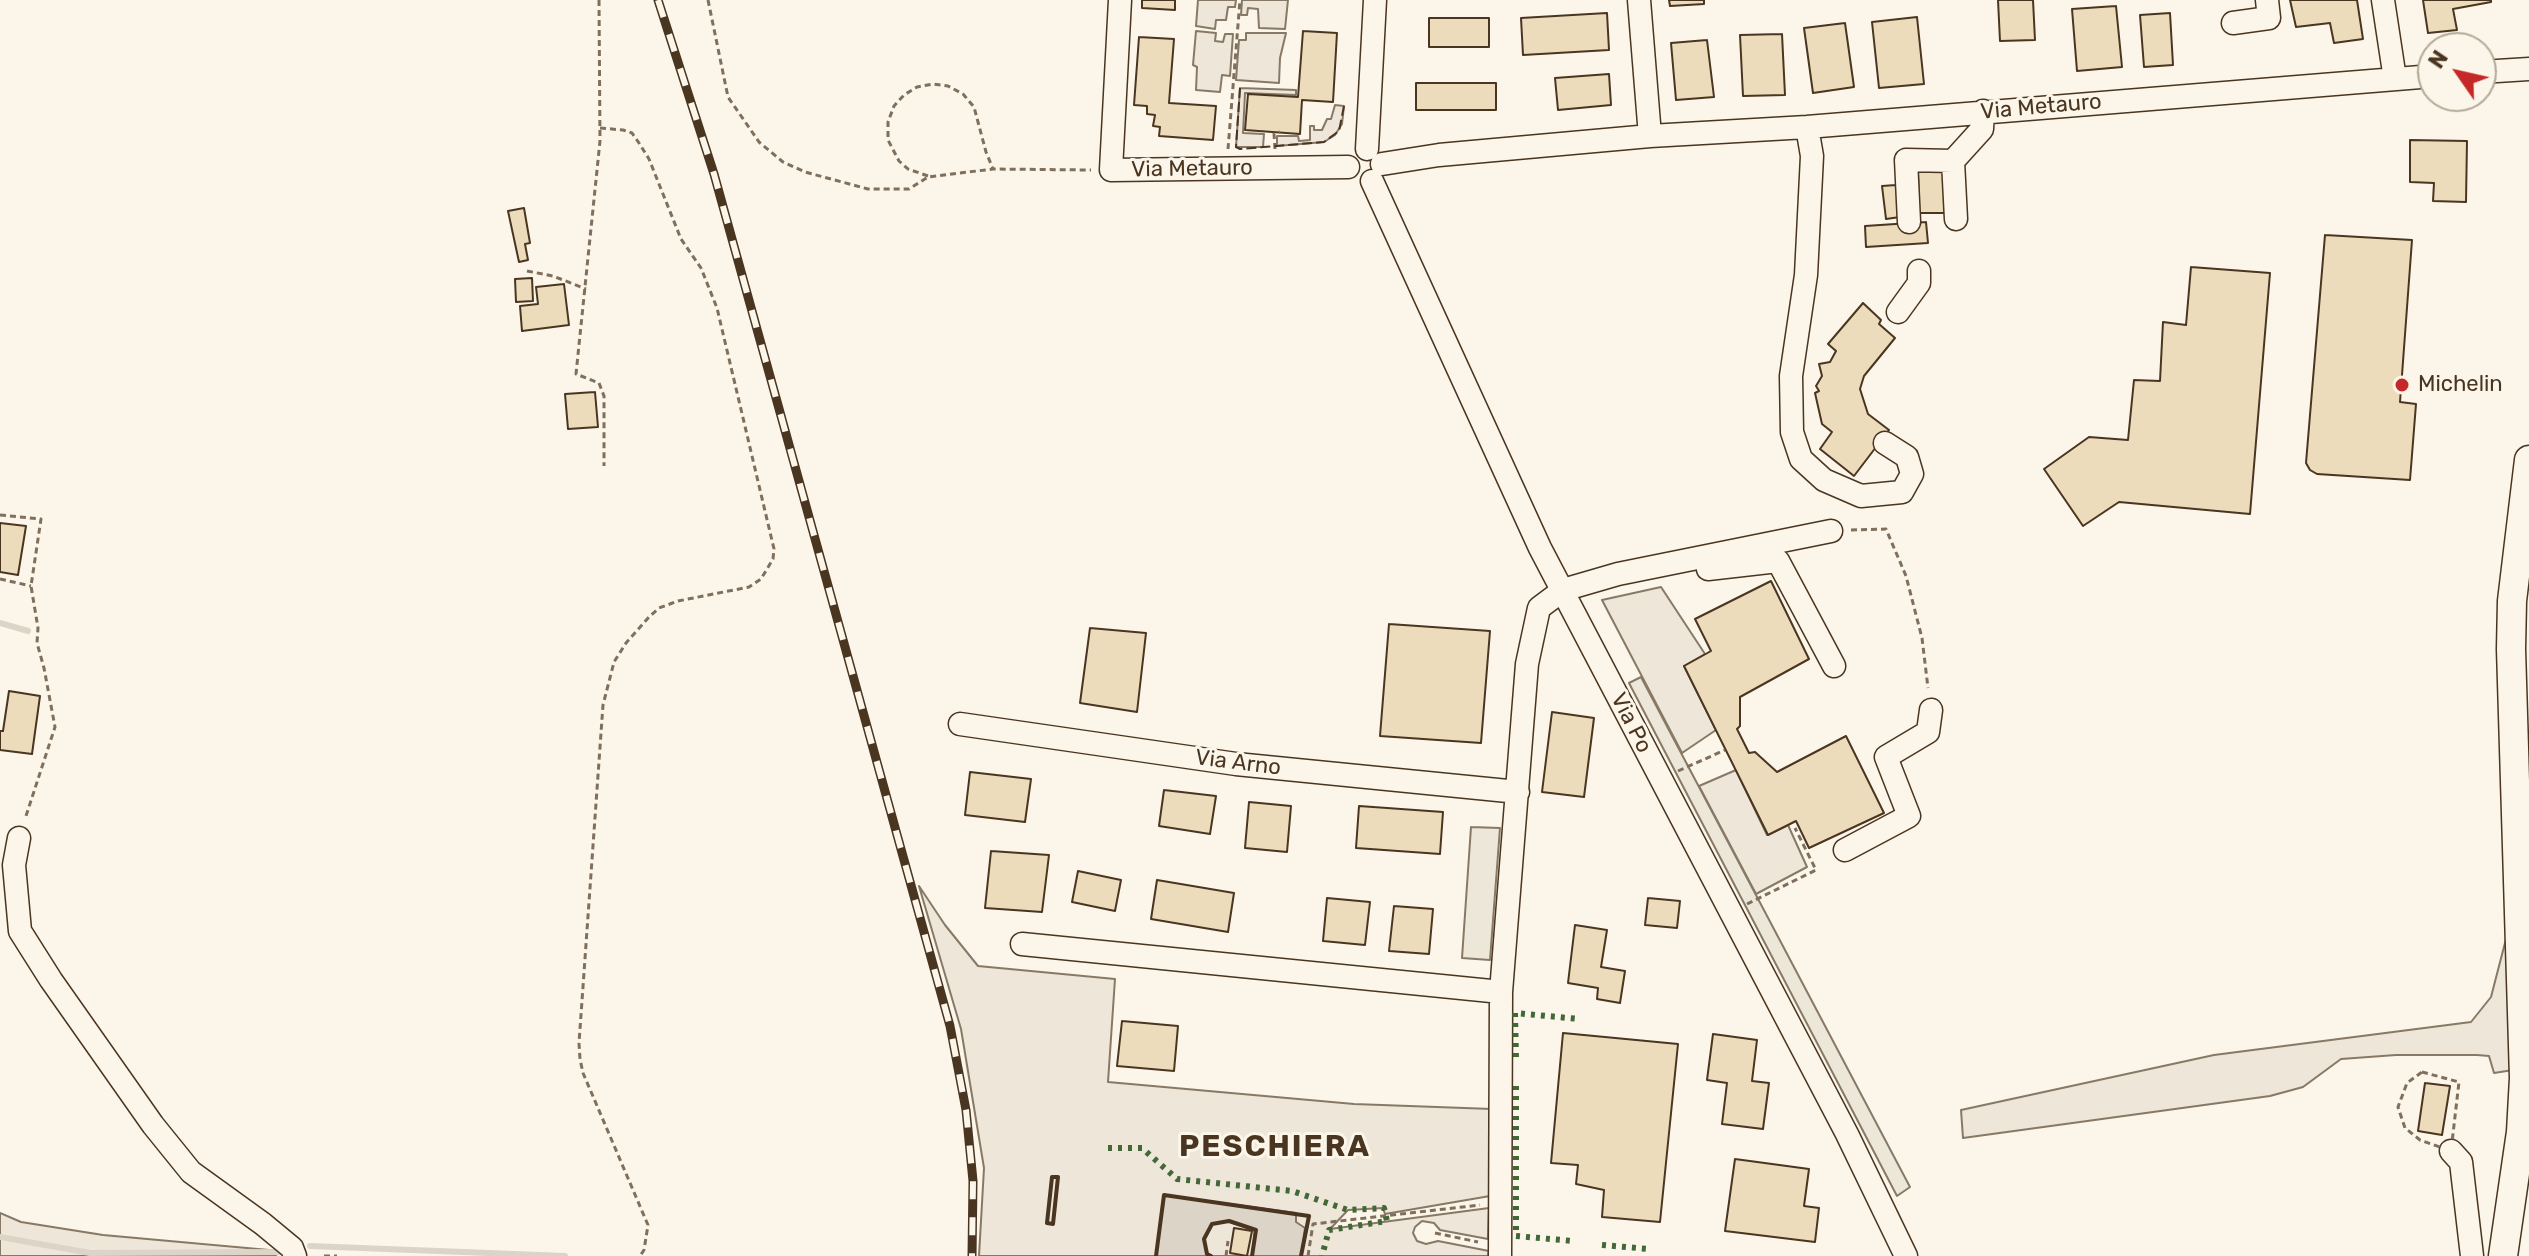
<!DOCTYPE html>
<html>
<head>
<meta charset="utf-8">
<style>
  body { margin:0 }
  #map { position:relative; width:2529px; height:1256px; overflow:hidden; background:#fbf6e9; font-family:Rubik,sans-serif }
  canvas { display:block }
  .north { position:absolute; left:2417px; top:32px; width:80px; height:80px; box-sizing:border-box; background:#fbf6e9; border:2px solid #b4a999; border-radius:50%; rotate:304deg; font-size:22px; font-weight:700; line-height:32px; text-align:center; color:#4a3520 }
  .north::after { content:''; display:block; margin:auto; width:28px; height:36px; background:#c62828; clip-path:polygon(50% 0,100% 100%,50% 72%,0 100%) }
</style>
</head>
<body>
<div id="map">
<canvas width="2529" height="1256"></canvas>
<div class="north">N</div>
</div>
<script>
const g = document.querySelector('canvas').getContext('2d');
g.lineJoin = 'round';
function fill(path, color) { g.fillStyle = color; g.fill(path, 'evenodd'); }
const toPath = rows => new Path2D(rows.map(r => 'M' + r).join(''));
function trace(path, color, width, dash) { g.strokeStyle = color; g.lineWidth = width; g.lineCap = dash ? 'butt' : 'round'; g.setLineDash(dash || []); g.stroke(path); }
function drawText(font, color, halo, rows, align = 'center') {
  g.font = font + ' Rubik,sans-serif'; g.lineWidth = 6; g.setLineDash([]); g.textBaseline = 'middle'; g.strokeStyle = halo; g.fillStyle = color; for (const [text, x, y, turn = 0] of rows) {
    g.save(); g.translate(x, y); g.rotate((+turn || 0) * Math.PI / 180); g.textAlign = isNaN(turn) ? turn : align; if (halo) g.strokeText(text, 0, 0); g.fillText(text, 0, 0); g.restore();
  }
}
const green = toPath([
  [1198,0,1236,0,1235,7,1228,7,1226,20,1216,20,1215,29,1196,26,1198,0],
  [1242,0,1288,0,1285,29,1259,28,1258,9,1248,8,1247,15,1241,15,1242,0],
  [1196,31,1216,33,1215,41,1223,42,1225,34,1233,34,1230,76,1222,75,1220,92,1196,90,1197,67,1193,65,1196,31],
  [1246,33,1286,33,1280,58,1279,83,1236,80,1239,40,1246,40,1246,33],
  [1240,88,1296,90,1296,95,1245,93,1243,133,1264,134,1263,147,1236,147,1240,88],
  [1335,105,1344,106,1342,124,1335,135,1324,142,1277,146,1277,136,1298,136,1299,141,1310,140,1310,126,1314,126,1314,130,1322,130,1327,119,1331,119,1335,105],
  [1661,587,1705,654,1684,666,1716,730,1682,753,1602,600,1661,587],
  [1736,770,1767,835,1788,825,1807,867,1756,894,1699,786,1736,770],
  [919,886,945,925,978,966,1115,979,1108,1082,1354,1104,1492,1109,1490,1196,1385,1214,1383,1208,1348,1210,1330,1229,1489,1208,1488,1239,1440,1230,1434,1223,1422,1221,1415,1227,1413,1233,1417,1241,1426,1244,1438,1241,1489,1251,1488,1256,979,1256,984,1168,961,1029,919,886],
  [2506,939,2508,1009,2513,1070,2494,1073,2489,1056,2477,1055,2396,1055,2341,1059,2303,1087,2270,1096,1963,1138,1961,1110,2214,1055,2471,1022,2491,997,2506,939],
  [0,1213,21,1222,103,1235,280,1251,275,1256,0,1256,0,1213]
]);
fill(green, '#ede6d9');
trace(green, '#887966', 2);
const parking = toPath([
  [1641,677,1910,1187,1897,1196,1629,683,1641,677],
  [1471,827,1500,828,1490,960,1462,958,1471,827]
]);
fill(parking, '#ede7d9');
trace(parking, '#887966', 2);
const water = toPath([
  [1164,1195,1296,1213,1296,1222,1305,1228,1301,1256,1252,1256,1255,1230,1229,1221,1212,1224,1204,1239,1207,1254,1211,1256,1156,1256,1164,1195]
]);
fill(water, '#dcd4c6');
trace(water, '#887966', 2);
trace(toPath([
  [0,623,28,631],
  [0,1237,90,1253,286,1252],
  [310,1246,565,1256]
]), '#dcd4c6', 6);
const building = toPath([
  [1142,0,1175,0,1175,10,1142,8,1142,0],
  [1669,0,1704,0,1704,4,1670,6,1669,0],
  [1998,0,2033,0,2035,40,2000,41,1998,0],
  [2290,0,2357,0,2363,39,2334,43,2330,23,2296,27,2290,0],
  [2423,0,2491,0,2491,2,2453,9,2457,30,2428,33,2423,0],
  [2116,6,2122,67,2077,71,2072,9,2116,6],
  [1607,13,1609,50,1523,55,1521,18,1607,13],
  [2170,13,2173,65,2144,67,2140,15,2170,13],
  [1917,17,1924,84,1879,88,1872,22,1917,17],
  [1429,18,1489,18,1489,47,1429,47,1429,18],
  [1845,23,1854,87,1813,93,1804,28,1845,23],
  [1303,31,1337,33,1333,102,1302,100,1300,134,1245,130,1248,94,1298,97,1303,31],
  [1782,34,1785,95,1743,96,1740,35,1782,34],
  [1139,37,1174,39,1169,103,1216,106,1213,140,1159,136,1160,127,1153,126,1155,115,1147,114,1147,106,1134,105,1139,37],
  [1707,40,1714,97,1676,100,1671,43,1707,40],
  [1609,74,1611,105,1558,110,1555,78,1609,74],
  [1416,83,1496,83,1496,110,1416,110,1416,83],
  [2410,140,2467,141,2466,202,2433,201,2434,183,2410,182,2410,140],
  [1947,169,1947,213,1919,213,1918,170,1947,169],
  [1896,185,1900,217,1886,219,1882,186,1896,185],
  [524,208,530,243,525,244,528,260,519,262,508,211,524,208],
  [1926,222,1928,243,1866,247,1865,226,1926,222],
  [2325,235,2412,240,2400,402,2416,404,2410,480,2317,474,2310,470,2306,463,2325,235],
  [2191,267,2270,273,2250,514,2119,502,2083,526,2044,469,2089,437,2128,440,2134,380,2160,381,2163,322,2186,325,2191,267],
  [532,278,533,301,516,302,515,279,532,278],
  [564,284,569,325,522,331,520,306,538,304,536,287,564,284],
  [1863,303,1881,320,1879,324,1895,338,1864,376,1860,389,1868,414,1889,430,1854,476,1820,449,1832,432,1822,424,1815,393,1819,391,1816,386,1822,376,1819,364,1830,362,1836,351,1828,344,1863,303],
  [595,392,598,427,568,429,565,394,595,392],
  [0,523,26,526,18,575,0,572,0,523],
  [1771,581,1809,659,1740,697,1740,726,1737,729,1749,753,1755,752,1777,772,1846,736,1884,813,1809,848,1796,821,1768,835,1684,666,1711,651,1695,619,1771,581],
  [1389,624,1490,631,1481,743,1380,736,1389,624],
  [1090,628,1146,633,1137,712,1080,703,1090,628],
  [9,691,40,696,32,754,0,750,0,731,3,731,9,691],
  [1552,712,1594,718,1584,797,1542,792,1552,712],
  [970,772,1031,779,1025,822,965,815,970,772],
  [1164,790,1216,796,1210,834,1159,826,1164,790],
  [1249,802,1291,806,1287,852,1245,848,1249,802],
  [1359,806,1443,812,1440,854,1356,848,1359,806],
  [991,851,1049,855,1042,912,985,908,991,851],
  [1078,871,1121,880,1115,911,1072,902,1078,871],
  [1157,880,1234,893,1228,932,1151,919,1157,880],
  [1327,898,1370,902,1365,945,1323,941,1327,898],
  [1648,898,1680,901,1677,928,1645,925,1648,898],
  [1394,906,1433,909,1429,954,1389,951,1394,906],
  [1575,925,1607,930,1601,967,1625,971,1620,1003,1597,999,1598,988,1568,983,1575,925],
  [1122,1021,1178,1026,1174,1071,1117,1066,1122,1021],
  [1563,1033,1678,1044,1660,1222,1602,1217,1604,1190,1576,1184,1578,1165,1551,1163,1563,1033],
  [1713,1034,1757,1040,1752,1081,1769,1083,1763,1129,1722,1124,1727,1083,1707,1080,1713,1034],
  [2425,1083,2450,1086,2442,1135,2418,1131,2425,1083],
  [1735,1159,1809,1169,1804,1206,1819,1208,1815,1242,1725,1231,1735,1159],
  [1234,1228,1252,1231,1247,1256,1230,1253,1234,1228]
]);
fill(building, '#ecdcbc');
trace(building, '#4a3520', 2);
const minor = toPath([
  [1120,0,1111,170,1348,167],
  [1639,0,1650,136],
  [2383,0,2395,79],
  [2233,23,2269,18,2267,0],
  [2481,72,2529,69],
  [1807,127,1812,156,1806,275,1791,376,1792,432,1801,459,1824,480,1861,496,1902,492,1912,474,1907,457,1885,443],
  [1367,149,1375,0],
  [1953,161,1956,219],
  [1382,164,1439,155,1650,136,1807,127,2433,76],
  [1372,181,1540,548,1847,1134,1906,1256],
  [1909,222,1906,160,1953,161,1982,129,1983,111],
  [1898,312,1919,283,1919,271],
  [1708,569,1778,561,1834,666],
  [960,724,1236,764,1518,792],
  [19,838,14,865,20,931,51,980,153,1125,191,1172,263,1224,292,1248,295,1256],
  [1845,850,1909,816,1886,757,1928,732,1931,710],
  [1022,944,1501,992],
  [2451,1151,2461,1162,2472,1256],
  [1500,1256,1501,992,1527,664,1539,608,1563,590,1618,574,1831,531]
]);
const major = toPath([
  [2503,1256,2521,1132,2524,1078,2511,649,2512,601,2529,460]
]);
trace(minor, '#4a3520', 25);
trace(major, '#4a3520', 31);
trace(toPath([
  [599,0,600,141,576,374,599,383,604,396,604,466],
  [708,0,728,97,759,142,783,162,805,172,868,189,909,189,928,177,993,169,1091,170],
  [600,128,623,130,632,133,639,143,649,159,681,239,701,268,717,308,774,549,773,559,761,579,749,587,678,601,659,608,649,617,626,643,614,662,603,705,579,1043,580,1059,583,1073,648,1225,644,1250,640,1256],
  [1228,149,1240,0],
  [1275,149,1274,134,1280,132],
  [928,176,908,169,899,161,888,140,888,122,894,106,904,95,917,87,933,84,948,86,963,94,974,107,986,152,993,169],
  [527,271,553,276,586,289],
  [0,515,41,519,31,586,38,628,37,643,44,668,55,727,25,819],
  [1851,530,1886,529,1906,576,1922,638,1928,688],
  [0,579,31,586],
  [1678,771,1725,750],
  [1747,904,1816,870,1795,828],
  [2422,1072,2459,1082,2451,1151,2420,1140,2405,1128,2398,1107,2407,1083,2422,1072],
  [1435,1233,1478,1242],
  [324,1256,337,1256],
  [1226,1256,1228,1241],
  [1308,1256,1313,1224,1480,1205]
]), '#7f6f5c', 3, [6, 4]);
trace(minor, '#fbf6e9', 22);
trace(major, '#fbf6e9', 28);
const rail = toPath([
  [658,0,714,174,950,1026,966,1110,973,1181,972,1256]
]);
trace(rail, '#4a3520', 9);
trace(rail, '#fbf6e9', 6, [18]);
trace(toPath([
  [1516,1057,1515,1013,1579,1019],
  [1516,1086,1516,1236,1573,1241],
  [1108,1148,1142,1148,1177,1179,1292,1191,1348,1210,1384,1208,1387,1221,1329,1230,1322,1256],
  [1602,1245,1649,1249]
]), '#436837', 6, [4, 6]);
trace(toPath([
  [1240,88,1236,147,1240,149,1324,142,1339,131,1344,106]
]), '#4a3520', 2, [10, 4]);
trace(toPath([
  [1052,1177,1058,1177,1053,1224,1047,1223,1052,1177],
  [1156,1256,1164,1195,1309,1216,1301,1256],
  [1211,1256,1207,1254,1204,1239,1212,1224,1229,1221,1256,1230,1252,1256]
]), '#4a3520', 4);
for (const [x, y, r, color] of [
  [2402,385,8,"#c62828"]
]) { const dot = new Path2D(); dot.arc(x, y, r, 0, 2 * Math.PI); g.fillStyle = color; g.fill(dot); trace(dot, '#fbf6e9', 3); }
drawText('22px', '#4a3520', '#fbf6e9', [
  ["Via Metauro",2041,107,-5],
  ["Via Metauro",1192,169,-1],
  ["Via Po",1631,723,63],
  ["Via Arno",1238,763,7]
]);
drawText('22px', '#4a3520', '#fbf6e9', [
  ["Michelin",2418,385]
], 'left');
g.letterSpacing = '2px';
drawText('bold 30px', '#4a3520', '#fbf6e9', [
  ["PESCHIERA",1275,1147]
]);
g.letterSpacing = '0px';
</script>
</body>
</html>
